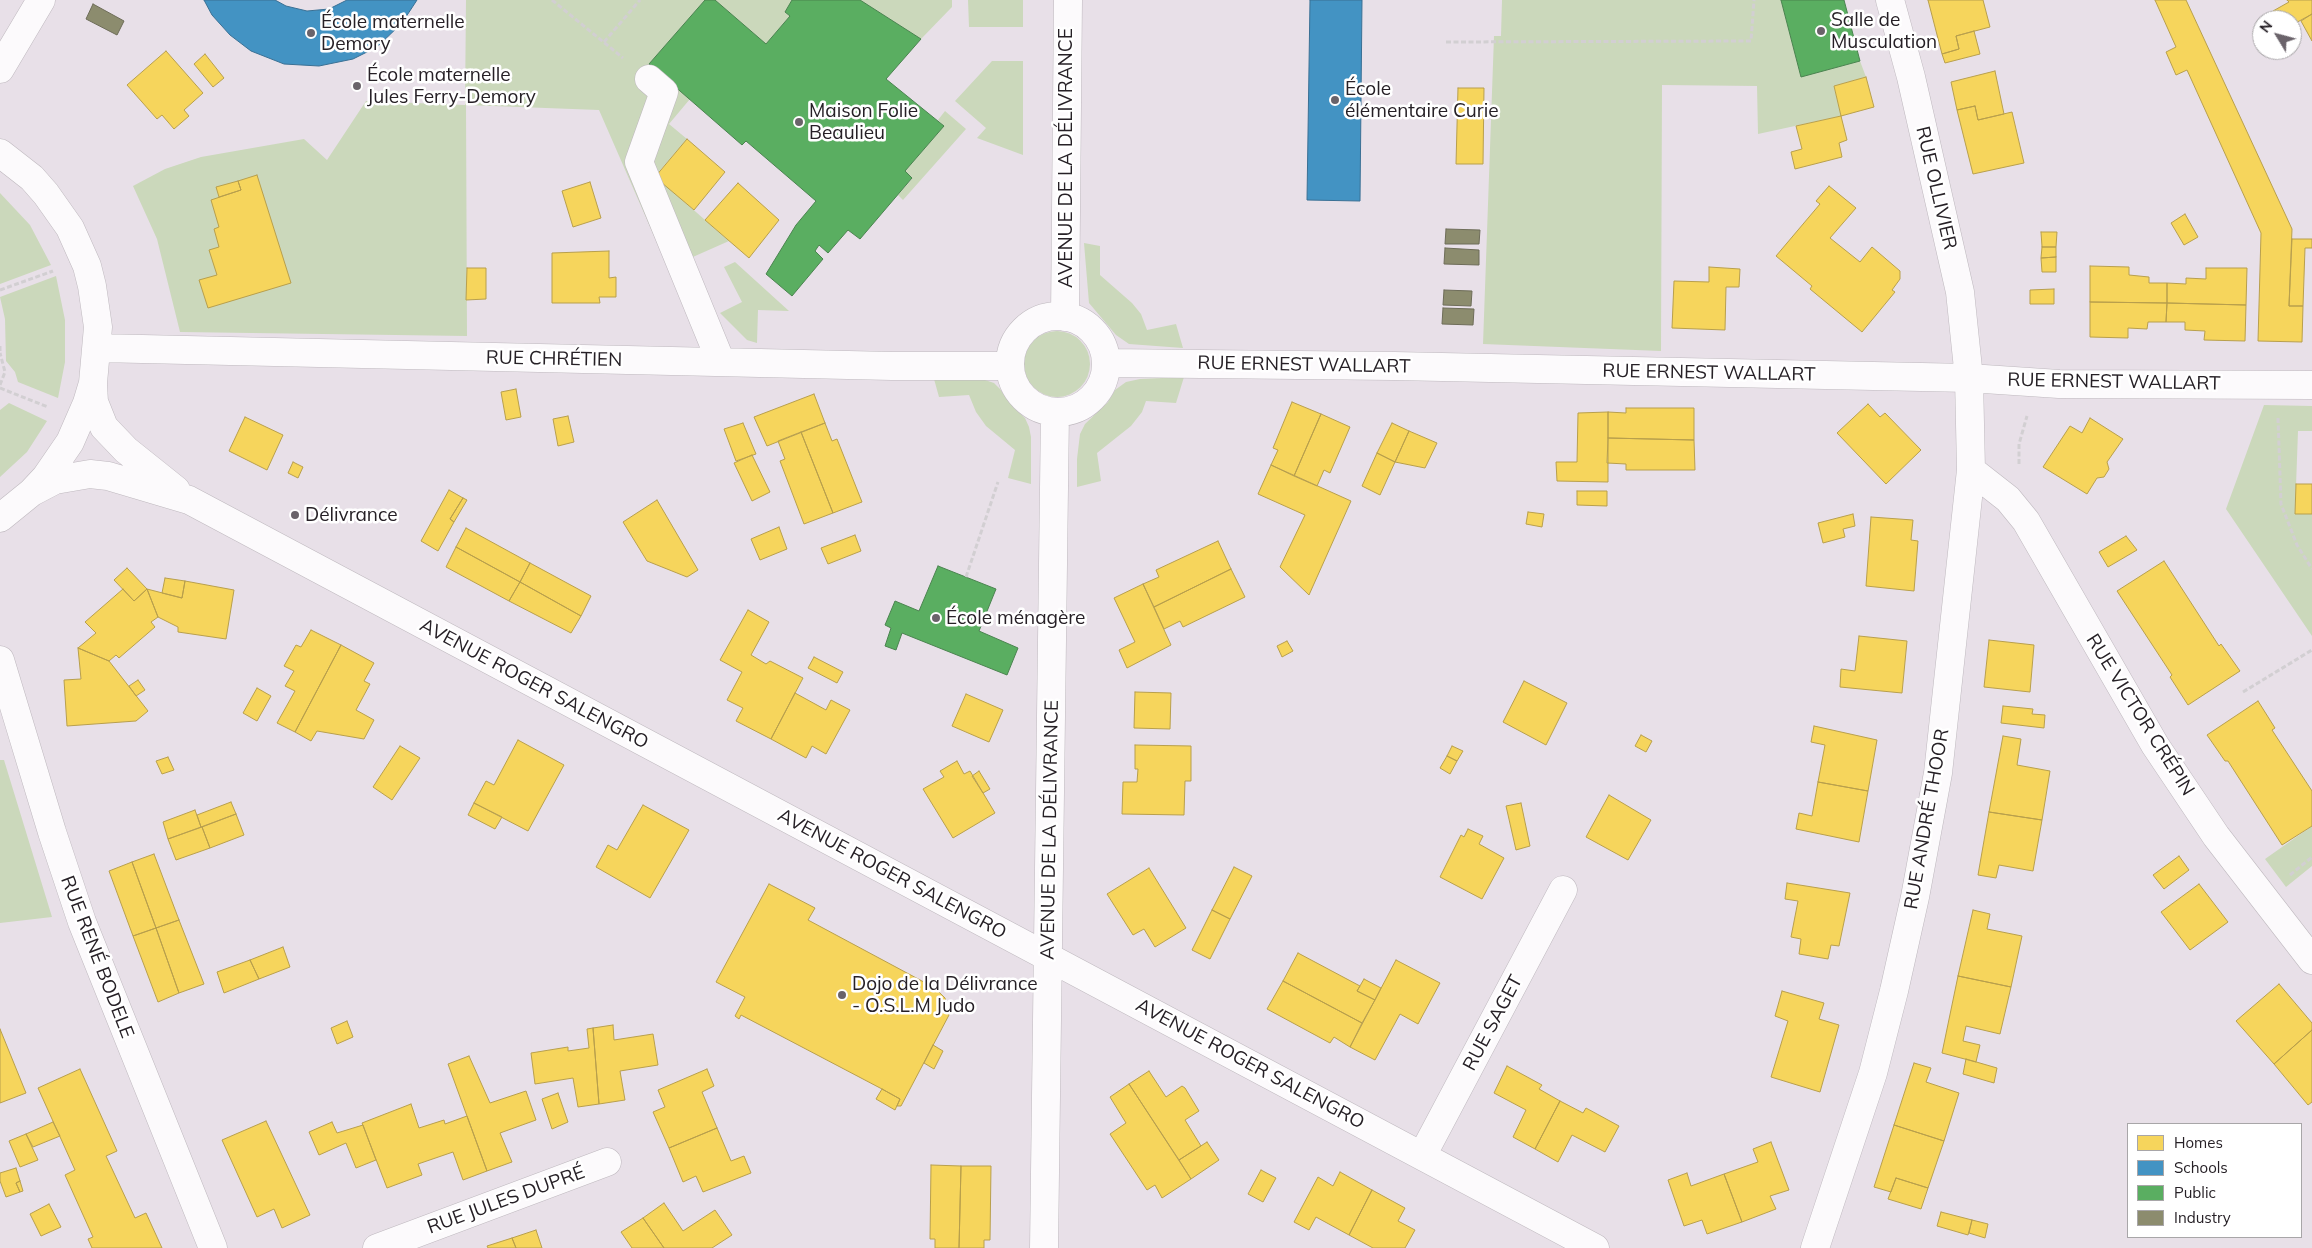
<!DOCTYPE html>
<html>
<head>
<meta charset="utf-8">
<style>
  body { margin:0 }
  #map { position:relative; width:2312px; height:1248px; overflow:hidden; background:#e8e0e8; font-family:Mulish,sans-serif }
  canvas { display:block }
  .legend { position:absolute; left:2127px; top:1123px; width:175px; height:115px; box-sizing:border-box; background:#fff; border:1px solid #a8a6a8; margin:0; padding:6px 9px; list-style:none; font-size:15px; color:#262026 }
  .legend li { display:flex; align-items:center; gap:10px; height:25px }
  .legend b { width:25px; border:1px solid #a8a6a8 }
  .north { position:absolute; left:2252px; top:10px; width:50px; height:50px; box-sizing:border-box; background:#fff; border:1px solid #a8a6a8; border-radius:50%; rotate:307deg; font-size:14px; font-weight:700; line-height:20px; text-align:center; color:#262026 }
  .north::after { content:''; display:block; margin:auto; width:18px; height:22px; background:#6a636a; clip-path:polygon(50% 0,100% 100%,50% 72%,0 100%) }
</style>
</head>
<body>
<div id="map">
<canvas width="2312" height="1248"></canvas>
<ul class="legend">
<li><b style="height:14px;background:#f6d55c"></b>Homes</li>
<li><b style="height:14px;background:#4393c3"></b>Schools</li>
<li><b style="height:14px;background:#5aae61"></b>Public</li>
<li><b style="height:14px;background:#8c8c6e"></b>Industry</li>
</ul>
<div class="north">N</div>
</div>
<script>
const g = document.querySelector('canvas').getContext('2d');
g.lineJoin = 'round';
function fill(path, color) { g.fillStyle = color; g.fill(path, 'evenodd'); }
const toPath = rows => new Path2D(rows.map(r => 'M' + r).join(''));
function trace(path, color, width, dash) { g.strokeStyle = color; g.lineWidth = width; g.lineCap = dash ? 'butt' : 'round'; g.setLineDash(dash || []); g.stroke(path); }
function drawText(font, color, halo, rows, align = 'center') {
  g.font = font + ' Mulish,sans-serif'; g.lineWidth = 5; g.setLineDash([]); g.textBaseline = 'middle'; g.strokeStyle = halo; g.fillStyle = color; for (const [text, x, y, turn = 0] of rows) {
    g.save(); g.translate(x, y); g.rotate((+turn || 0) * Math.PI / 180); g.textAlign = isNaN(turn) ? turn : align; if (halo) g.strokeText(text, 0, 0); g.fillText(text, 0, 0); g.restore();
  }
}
fill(toPath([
  [466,0,705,0,649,64,690,99,669,124,687,139,655,176,729,241,668,268,599,110,466,105,467,336,180,332,157,239,133,186,165,169,201,157,304,139,327,160,366,101,465,105],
  [715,0,792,0,785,12,790,16,766,44],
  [860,0,952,0,952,7,921,39],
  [968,0,1023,0,1023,27,969,27],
  [1502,0,1781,0,1801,76,1860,61,1866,77,1834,86,1841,116,1758,134,1757,86,1662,85,1661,351,1483,344,1494,36,1501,36],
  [992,61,1023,61,1023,155,977,138,986,128,955,101],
  [945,111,966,129,903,200,898,195,912,179,905,171,944,126,938,120],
  [0,193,30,225,51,265,0,284],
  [1084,243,1100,246,1100,275,1132,303,1141,314,1147,330,1176,324,1183,348,1129,344,1116,335,1089,303],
  [735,262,789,311,758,310,757,343,747,340,720,313,742,302,724,267],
  [56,276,65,320,65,362,58,398,18,382,15,372,6,361,5,319,0,297],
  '1024 364a33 33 0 1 1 66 0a33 33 0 1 1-66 0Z',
  [1184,377,1176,403,1146,401,1142,412,1131,426,1097,453,1101,481,1077,487,1077,459,1080,434,1085,424,1108,402,1115,390,1126,382,1140,379],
  [934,379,982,379,994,383,1000,389,1014,408,1025,418,1029,427,1031,437,1031,484,1008,478,1015,450,986,426,976,412,969,395,939,397],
  [9,403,47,421,27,452,0,477,0,410],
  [2264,405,2312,406,2312,431,2298,431,2295,514,2312,514,2312,636,2226,509],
  [0,760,4,760,52,917,0,923],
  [2312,826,2312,866,2286,887,2265,859]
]), '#cbd8bb');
const homes = toPath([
  [1928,0,1983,0,1990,27,1956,36,1959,49,1942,54,1928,0],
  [2155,0,2186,0,2292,229,2289,306,2303,306,2302,342,2258,341,2261,233,2187,70,2176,75,2166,52,2176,47,2155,0],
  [2287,0,2312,0,2312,14,2292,25,2292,20,2278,20,2273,11,2289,2,2287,0],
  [2312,14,2312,41,2301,21,2312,14],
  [1974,31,1980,54,1945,63,1942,54,1959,49,1956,36,1974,31],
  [166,51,203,93,184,110,189,116,174,129,162,115,157,119,127,85,166,51],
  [205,54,224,78,213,87,194,64,205,54],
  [1995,71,2004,114,1978,120,1975,106,1957,110,1951,82,1995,71],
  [1866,77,1874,107,1841,116,1834,86,1866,77],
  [1458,88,1484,88,1483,164,1456,164,1458,88],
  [1975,106,1978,120,2012,112,2024,163,1973,174,1957,110,1975,106],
  [1841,116,1847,140,1839,143,1842,157,1795,169,1791,152,1802,149,1796,126,1841,116],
  [687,139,725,172,694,210,655,177,687,139],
  [257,175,291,283,208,308,199,280,217,275,209,250,219,247,214,229,219,227,211,200,241,190,238,181,257,175],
  [238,181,241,190,219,197,216,187,238,181],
  [590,182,601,218,573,227,562,191,590,182],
  [738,183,779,220,749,258,705,220,738,183],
  [1829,186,1856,208,1830,238,1860,262,1872,247,1900,271,1900,279,1892,290,1895,292,1862,332,1810,289,1812,286,1776,256,1820,204,1816,201,1829,186],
  [2185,214,2198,237,2184,245,2171,223,2185,214],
  [2041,232,2057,232,2056,247,2042,247,2041,232],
  [2292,239,2312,239,2312,248,2305,248,2303,306,2289,306,2292,239],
  [2042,247,2056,247,2056,257,2041,258,2042,247],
  [609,251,609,278,616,277,616,297,599,297,600,303,552,303,552,253,609,251],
  [2056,257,2056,272,2042,272,2041,258,2056,257],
  [2090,266,2129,267,2129,275,2149,277,2149,283,2167,283,2167,303,2090,302,2090,266],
  [1709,267,1740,269,1739,287,1726,287,1725,330,1672,328,1674,281,1709,282,1709,267],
  [467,268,486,268,486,299,466,300,467,268],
  [2206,268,2247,268,2246,305,2167,303,2167,283,2186,284,2186,278,2206,279,2206,268],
  [2054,289,2054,304,2030,304,2030,290,2054,289],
  [2090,302,2167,303,2166,322,2148,322,2147,329,2128,328,2128,338,2090,337,2090,302],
  [2167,303,2246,305,2245,341,2204,340,2205,331,2185,330,2185,322,2166,322,2167,303],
  [516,389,521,417,506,420,501,392,516,389],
  [814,394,825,423,767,446,754,417,814,394],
  [1292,402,1321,414,1294,476,1271,465,1278,450,1273,448,1292,402],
  [1868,404,1880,417,1885,413,1921,450,1886,484,1837,433,1868,404],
  [1626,408,1694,408,1694,440,1608,438,1608,412,1626,413,1626,408],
  [1608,412,1608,482,1557,481,1556,462,1577,462,1578,413,1608,412],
  [1321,414,1350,427,1330,473,1324,470,1317,486,1294,476,1321,414],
  [568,416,574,442,558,446,553,419,568,416],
  [245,417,283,435,267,470,229,451,245,417],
  [2090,418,2123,439,2107,462,2109,469,2104,477,2097,478,2087,494,2043,467,2070,426,2082,433,2090,418],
  [743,423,756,454,736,461,724,429,743,423],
  [825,423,832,441,837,439,862,502,833,513,801,432,825,423],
  [1392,423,1409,431,1395,462,1377,453,1392,423],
  [1409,431,1437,443,1425,468,1395,462,1409,431],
  [801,432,833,513,804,524,780,461,785,459,778,441,801,432],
  [1608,438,1694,440,1695,470,1626,470,1626,464,1607,463,1608,438],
  [1377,453,1395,462,1380,495,1362,486,1377,453],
  [752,455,770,492,752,501,734,463,752,455],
  [293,462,303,467,298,478,288,473,293,462],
  [1271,465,1351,501,1309,595,1280,567,1305,515,1258,494,1271,465],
  [2296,484,2312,484,2312,514,2295,514,2296,484],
  [449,490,463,498,450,519,454,522,438,551,421,541,449,490],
  [1577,491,1607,491,1607,506,1577,505,1577,491],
  [463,498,467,500,454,522,450,519,463,498],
  [657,500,698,570,687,577,647,561,623,522,657,500],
  [1528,512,1544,514,1542,527,1526,524,1528,512],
  [1853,514,1855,526,1843,529,1845,537,1823,543,1818,523,1853,514],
  [1871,517,1913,520,1911,540,1918,541,1914,591,1866,586,1871,517],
  [779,527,787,549,760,560,751,539,779,527],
  [466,528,530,563,520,582,456,547,466,528],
  [855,535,861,551,828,564,821,548,855,535],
  [2126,536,2137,550,2108,567,2099,552,2126,536],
  [1218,541,1231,569,1154,607,1143,584,1159,577,1156,570,1218,541],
  [456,547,520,582,509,601,446,567,456,547],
  [2164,561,2219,646,2221,644,2240,671,2188,705,2170,677,2172,675,2117,591,2164,561],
  [530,563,591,596,581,616,520,582,530,563],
  [127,568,147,589,134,601,114,580,127,568],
  [1231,569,1245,597,1183,627,1180,621,1164,629,1154,607,1231,569],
  [165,578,185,581,182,598,162,593,165,578],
  [185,581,234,590,226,639,178,632,178,627,158,617,147,589,182,598,185,581],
  [520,582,581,616,571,633,509,601,520,582],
  [1143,584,1171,645,1127,668,1119,650,1135,642,1114,598,1143,584],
  [123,589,134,601,147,589,158,617,151,622,155,627,119,658,116,655,109,661,78,648,96,633,85,622,123,589],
  [748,610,769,622,751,655,766,664,770,661,803,678,771,739,736,721,743,708,727,700,742,672,720,660,748,610],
  [311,630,341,645,295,732,277,723,295,691,285,686,294,671,284,666,296,645,301,647,311,630],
  [1859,636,1907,641,1902,693,1840,687,1841,669,1855,671,1859,636],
  [1989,640,2034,645,2030,692,1984,687,1989,640],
  [1287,641,1293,651,1282,657,1277,646,1287,641],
  [341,645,374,663,364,681,370,684,356,710,374,720,364,739,317,731,311,741,295,732,341,645],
  [78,648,109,661,148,711,136,721,67,726,64,680,81,679,78,648],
  [814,657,843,672,837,683,808,668,814,657],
  [138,680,145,690,136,696,129,686,138,680],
  [1524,681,1567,703,1546,745,1503,722,1524,681],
  [257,688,271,696,257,721,243,713,257,688],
  [1135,692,1171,693,1170,729,1134,728,1135,692],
  [795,693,826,710,831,700,850,710,826,754,812,746,806,758,771,739,795,693],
  [966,694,1003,710,989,742,952,726,966,694],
  [2258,701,2275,728,2272,730,2312,791,2312,826,2282,845,2228,761,2225,761,2207,735,2258,701],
  [2003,706,2033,709,2032,714,2045,715,2044,728,2001,723,2003,706],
  [1814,726,1877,740,1868,791,1818,782,1825,745,1811,742,1814,726],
  [1641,735,1652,741,1646,752,1635,746,1641,735],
  [2003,736,2021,739,2017,765,2050,771,2042,820,1989,812,2003,736],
  [518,740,564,765,528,831,474,803,486,781,494,785,518,740],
  [1135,745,1191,746,1191,781,1185,781,1184,815,1122,814,1123,782,1137,782,1138,769,1135,769,1135,745],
  [400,746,420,758,392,800,373,787,400,746],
  [1452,746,1463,751,1457,761,1447,756,1452,746],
  [1447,756,1457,761,1450,774,1440,768,1447,756],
  [168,757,174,770,162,774,156,761,168,757],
  [957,761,964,774,970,771,995,813,953,838,923,789,944,777,940,771,957,761],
  [979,771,990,789,983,793,972,776,979,771],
  [1818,782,1868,791,1859,842,1796,829,1799,813,1812,816,1818,782],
  [1609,795,1651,820,1628,860,1586,837,1609,795],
  [231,802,236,814,201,827,197,815,231,802],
  [474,803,502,817,495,829,468,815,474,803],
  [1521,803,1530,846,1516,850,1506,806,1521,803],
  [643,805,689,830,650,898,596,867,608,845,617,850,643,805],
  [195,810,201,827,168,839,163,822,195,810],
  [1989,812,2042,820,2033,871,1999,865,1996,878,1978,875,1989,812],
  [236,814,244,835,210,848,202,827,236,814],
  [202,827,210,848,176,860,168,839,202,827],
  [1468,829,1483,836,1479,844,1504,858,1482,899,1440,877,1461,835,1464,837,1468,829],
  [154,854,179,920,156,928,132,862,154,854],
  [2179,856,2189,870,2164,889,2153,875,2179,856],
  [132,862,156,928,133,936,109,871,132,862],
  [1234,867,1252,876,1230,919,1212,910,1234,867],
  [1149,868,1186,928,1155,947,1144,929,1133,935,1107,894,1149,868],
  [1787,883,1850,893,1839,946,1831,945,1828,959,1799,954,1801,939,1791,937,1798,901,1785,899,1787,883],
  [769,884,815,908,808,920,935,988,945,998,949,1015,901,1106,897,1106,900,1099,882,1089,741,1015,739,1019,735,1016,745,997,716,982,769,884],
  [2199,884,2228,922,2190,950,2161,912,2199,884],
  [1212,910,1230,919,1210,959,1192,950,1212,910],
  [1973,910,1990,914,1987,929,2022,936,2011,987,1958,976,1973,910],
  [179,920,204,984,179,993,156,928,179,920],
  [156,928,179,993,158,1002,133,936,156,928],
  [283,947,290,967,259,979,250,960,283,947],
  [1298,953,1360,986,1357,991,1375,1000,1362,1023,1283,981,1298,953],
  [250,960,259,979,224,993,217,972,250,960],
  [1396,960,1440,983,1418,1024,1400,1014,1375,1060,1350,1047,1396,960],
  [1958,976,2011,987,2000,1034,1966,1026,1963,1041,1980,1045,1976,1062,1942,1053,1958,976],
  [1364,979,1381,988,1375,1000,1357,991,1364,979],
  [1283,981,1362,1023,1350,1047,1334,1037,1330,1043,1267,1009,1283,981],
  [2279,984,2312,1023,2312,1030,2274,1064,2236,1021,2279,984],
  [1782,991,1824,1003,1819,1019,1839,1025,1820,1092,1771,1077,1788,1021,1775,1016,1782,991],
  [347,1021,353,1037,337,1044,331,1028,347,1021],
  [613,1025,614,1040,653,1034,658,1065,620,1071,625,1100,599,1104,593,1028,613,1025],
  [593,1028,599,1104,578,1107,573,1078,535,1084,531,1053,568,1047,568,1051,589,1048,587,1029,593,1028],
  [0,1029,26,1093,0,1103,0,1029],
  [2312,1030,2312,1102,2308,1105,2274,1064,2312,1030],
  [933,1045,943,1051,934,1069,924,1063,933,1045],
  [469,1056,490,1103,526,1091,536,1120,500,1133,512,1162,487,1171,448,1064,469,1056],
  [1966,1059,1997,1068,1994,1083,1963,1074,1966,1059],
  [1914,1063,1931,1068,1926,1082,1959,1093,1944,1141,1894,1125,1914,1063],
  [1507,1066,1542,1085,1539,1089,1560,1101,1535,1149,1513,1137,1526,1110,1494,1093,1507,1066],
  [80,1069,117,1151,106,1156,135,1218,146,1213,162,1248,92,1248,88,1239,93,1237,65,1175,75,1170,38,1088,80,1069],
  [707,1069,714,1086,702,1092,717,1128,669,1148,653,1112,665,1107,658,1090,707,1069],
  [1149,1071,1166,1097,1182,1086,1185,1088,1199,1111,1185,1120,1201,1146,1179,1160,1129,1084,1149,1071],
  [1129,1084,1191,1179,1162,1198,1155,1185,1147,1190,1110,1134,1126,1123,1110,1097,1129,1084],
  [882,1089,900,1099,895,1110,876,1099,882,1089],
  [558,1093,568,1122,552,1129,542,1099,558,1093],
  [1560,1101,1583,1113,1586,1108,1619,1126,1605,1152,1572,1135,1558,1162,1535,1149,1560,1101],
  [411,1104,419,1128,444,1120,445,1124,467,1116,487,1171,463,1180,453,1152,418,1164,422,1175,387,1188,362,1123,411,1104],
  [266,1121,310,1215,282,1228,274,1209,257,1217,222,1140,266,1121],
  [53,1122,60,1136,33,1147,26,1134,53,1122],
  [332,1122,337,1133,363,1125,376,1160,356,1168,346,1143,319,1155,309,1132,332,1122],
  [1894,1125,1944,1141,1928,1188,1896,1178,1891,1192,1874,1187,1894,1125],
  [717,1128,731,1161,744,1156,751,1173,703,1192,696,1176,683,1182,669,1148,717,1128],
  [26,1134,38,1160,20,1167,9,1141,26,1134],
  [1207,1142,1219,1160,1191,1179,1179,1160,1207,1142],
  [1771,1142,1789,1190,1770,1196,1776,1209,1742,1222,1724,1174,1758,1162,1753,1149,1771,1142],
  [931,1165,961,1166,959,1248,935,1248,935,1239,930,1239,931,1165],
  [961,1166,991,1166,990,1240,984,1240,984,1248,959,1248,961,1166],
  [16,1168,20,1181,16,1183,20,1192,6,1197,0,1181,0,1173,16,1168],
  [1261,1170,1276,1178,1263,1202,1248,1194,1261,1170],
  [1340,1172,1372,1190,1349,1235,1316,1217,1309,1230,1294,1222,1318,1177,1333,1186,1340,1172],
  [1687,1173,1691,1186,1724,1174,1742,1222,1707,1234,1702,1220,1684,1226,1668,1180,1687,1173],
  [1896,1178,1928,1188,1921,1209,1888,1199,1896,1178],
  [20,1181,23,1191,20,1192,16,1183,20,1181],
  [1372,1190,1405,1208,1398,1221,1415,1230,1405,1248,1373,1248,1349,1235,1372,1190],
  [664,1203,683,1231,715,1210,732,1235,712,1248,664,1248,643,1218,664,1203],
  [49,1204,61,1227,41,1236,30,1214,49,1204],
  [1941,1212,1972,1220,1968,1235,1937,1226,1941,1212],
  [643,1218,664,1248,632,1248,621,1232,643,1218],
  [1972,1220,1988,1224,1985,1238,1969,1233,1972,1220],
  [536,1230,542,1248,516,1248,512,1238,536,1230],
  [512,1238,516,1248,488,1248,487,1246,512,1238]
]);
fill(homes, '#f6d55c');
trace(homes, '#b89f4c', 1);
const schools = toPath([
  [204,0,275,0,286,6,307,11,329,9,347,0,417,0,402,23,377,47,353,59,319,66,284,64,251,51,230,35,212,15,204,0],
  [1310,0,1362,0,1360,201,1307,200,1310,0]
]);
fill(schools, '#4393c3');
trace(schools, '#3a7094', 1);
const public = toPath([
  [705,0,715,0,766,44,790,16,785,12,792,0,860,0,921,39,886,79,944,126,905,171,912,178,860,239,848,230,828,253,819,245,815,251,823,259,792,296,766,274,796,225,816,201,746,141,742,145,649,64,705,0],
  [1781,0,1844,0,1860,61,1801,77,1781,0],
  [938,566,996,589,979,631,1018,648,1007,675,902,633,896,650,885,646,891,628,885,625,895,601,919,611,938,566]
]);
fill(public, '#5aae61');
trace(public, '#4a834f', 1);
const industry = toPath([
  [93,4,124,21,117,35,86,19,93,4],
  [1446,229,1480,230,1479,244,1445,244,1446,229],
  [1445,248,1479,250,1479,265,1444,264,1445,248],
  [1444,290,1472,291,1471,306,1443,305,1444,290],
  [1443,308,1474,309,1473,325,1442,324,1443,308]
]);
fill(industry, '#8c8c6e');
trace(industry, '#6d6c58', 1);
const minor = toPath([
  [0,69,41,0],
  [649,79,664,92,639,162,721,362],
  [0,153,32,178,46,194,70,228,87,266,92,286,98,327,93,383,87,403,70,442,46,477,32,492,0,518],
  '1010 364a48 48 0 1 1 96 0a48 48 0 1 1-96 0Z',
  [1065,317,1068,0],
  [98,348,892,366,1010,366],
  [1106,363,1394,366,1969,378,2059,384,2312,385],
  [93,385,94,402,104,427,126,450,176,490],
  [1971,470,2008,499,2026,521,2155,745,2216,836,2312,960],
  [32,492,55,480,90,474,108,476,189,500,1595,1248],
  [0,660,52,832,82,922,213,1248],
  [1422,1156,1563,890],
  [377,1248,607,1162],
  [1044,1248,1055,412],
  [1815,1248,1873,1073,1894,991,1915,897,1938,773,1971,470,1969,378,1960,292,1911,77,1890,0]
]);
trace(minor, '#beb8be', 29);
trace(toPath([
  [552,0,623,58],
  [604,42,640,0],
  [1446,42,1751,41,1754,0],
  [0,290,53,271],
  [0,346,0,353],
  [0,385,5,372,0,353],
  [0,388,48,407],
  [2278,418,2281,504,2297,545,2312,569],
  [2019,464,2019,444,2027,416],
  [966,577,998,482],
  [2243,692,2312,650],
  [2290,875,2312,857]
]), '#d2cfd2', 3, [5, 2.5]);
trace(minor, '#fcfafc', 28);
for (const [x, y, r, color] of [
  [1821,31,5,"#6a636a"],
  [311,33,5,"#6a636a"],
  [357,86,5,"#6a636a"],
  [1335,100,5,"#6a636a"],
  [799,122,5,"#6a636a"],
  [295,515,5,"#6a636a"],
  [936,618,5,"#6a636a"],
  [842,995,5,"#6a636a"]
]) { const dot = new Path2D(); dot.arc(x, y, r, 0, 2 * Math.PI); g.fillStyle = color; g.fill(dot); trace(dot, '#fff', 2); }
drawText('19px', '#262026', '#fff', [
  ["Salle de",1831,20],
  ["Musculation",1831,42],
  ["École maternelle",321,22],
  ["Demory",321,44],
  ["École maternelle",367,75],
  ["Jules Ferry-Demory",367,97],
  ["École",1345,89],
  ["élémentaire Curie",1345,111],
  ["Maison Folie",809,111],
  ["Beaulieu",809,133],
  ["Délivrance",305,515],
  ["École ménagère",946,618],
  ["Dojo de la Délivrance",852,984],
  ["- O.S.L.M Judo",852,1006]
], 'left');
drawText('19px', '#262026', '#fff', [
  ["AVENUE DE LA DÉLIVRANCE",1066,158,-90],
  ["RUE OLLIVIER",1936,188,77],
  ["RUE CHRÉTIEN",554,359,1],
  ["RUE ERNEST WALLART",1304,365,1],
  ["RUE ERNEST WALLART",1709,373,1],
  ["RUE ERNEST WALLART",2114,382,1],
  ["AVENUE ROGER SALENGRO",534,684,28],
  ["RUE VICTOR CRÉPIN",2140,715,58],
  ["RUE ANDRÉ THOOR",1927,819,-80],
  ["AVENUE DE LA DÉLIVRANCE",1050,830,-89],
  ["AVENUE ROGER SALENGRO",892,874,28],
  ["RUE RENÉ BODELE",97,957,69],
  ["RUE SAGET",1493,1023,-62],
  ["AVENUE ROGER SALENGRO",1250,1064,28],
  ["RUE JULES DUPRÉ",506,1200,-20]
]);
</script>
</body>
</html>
